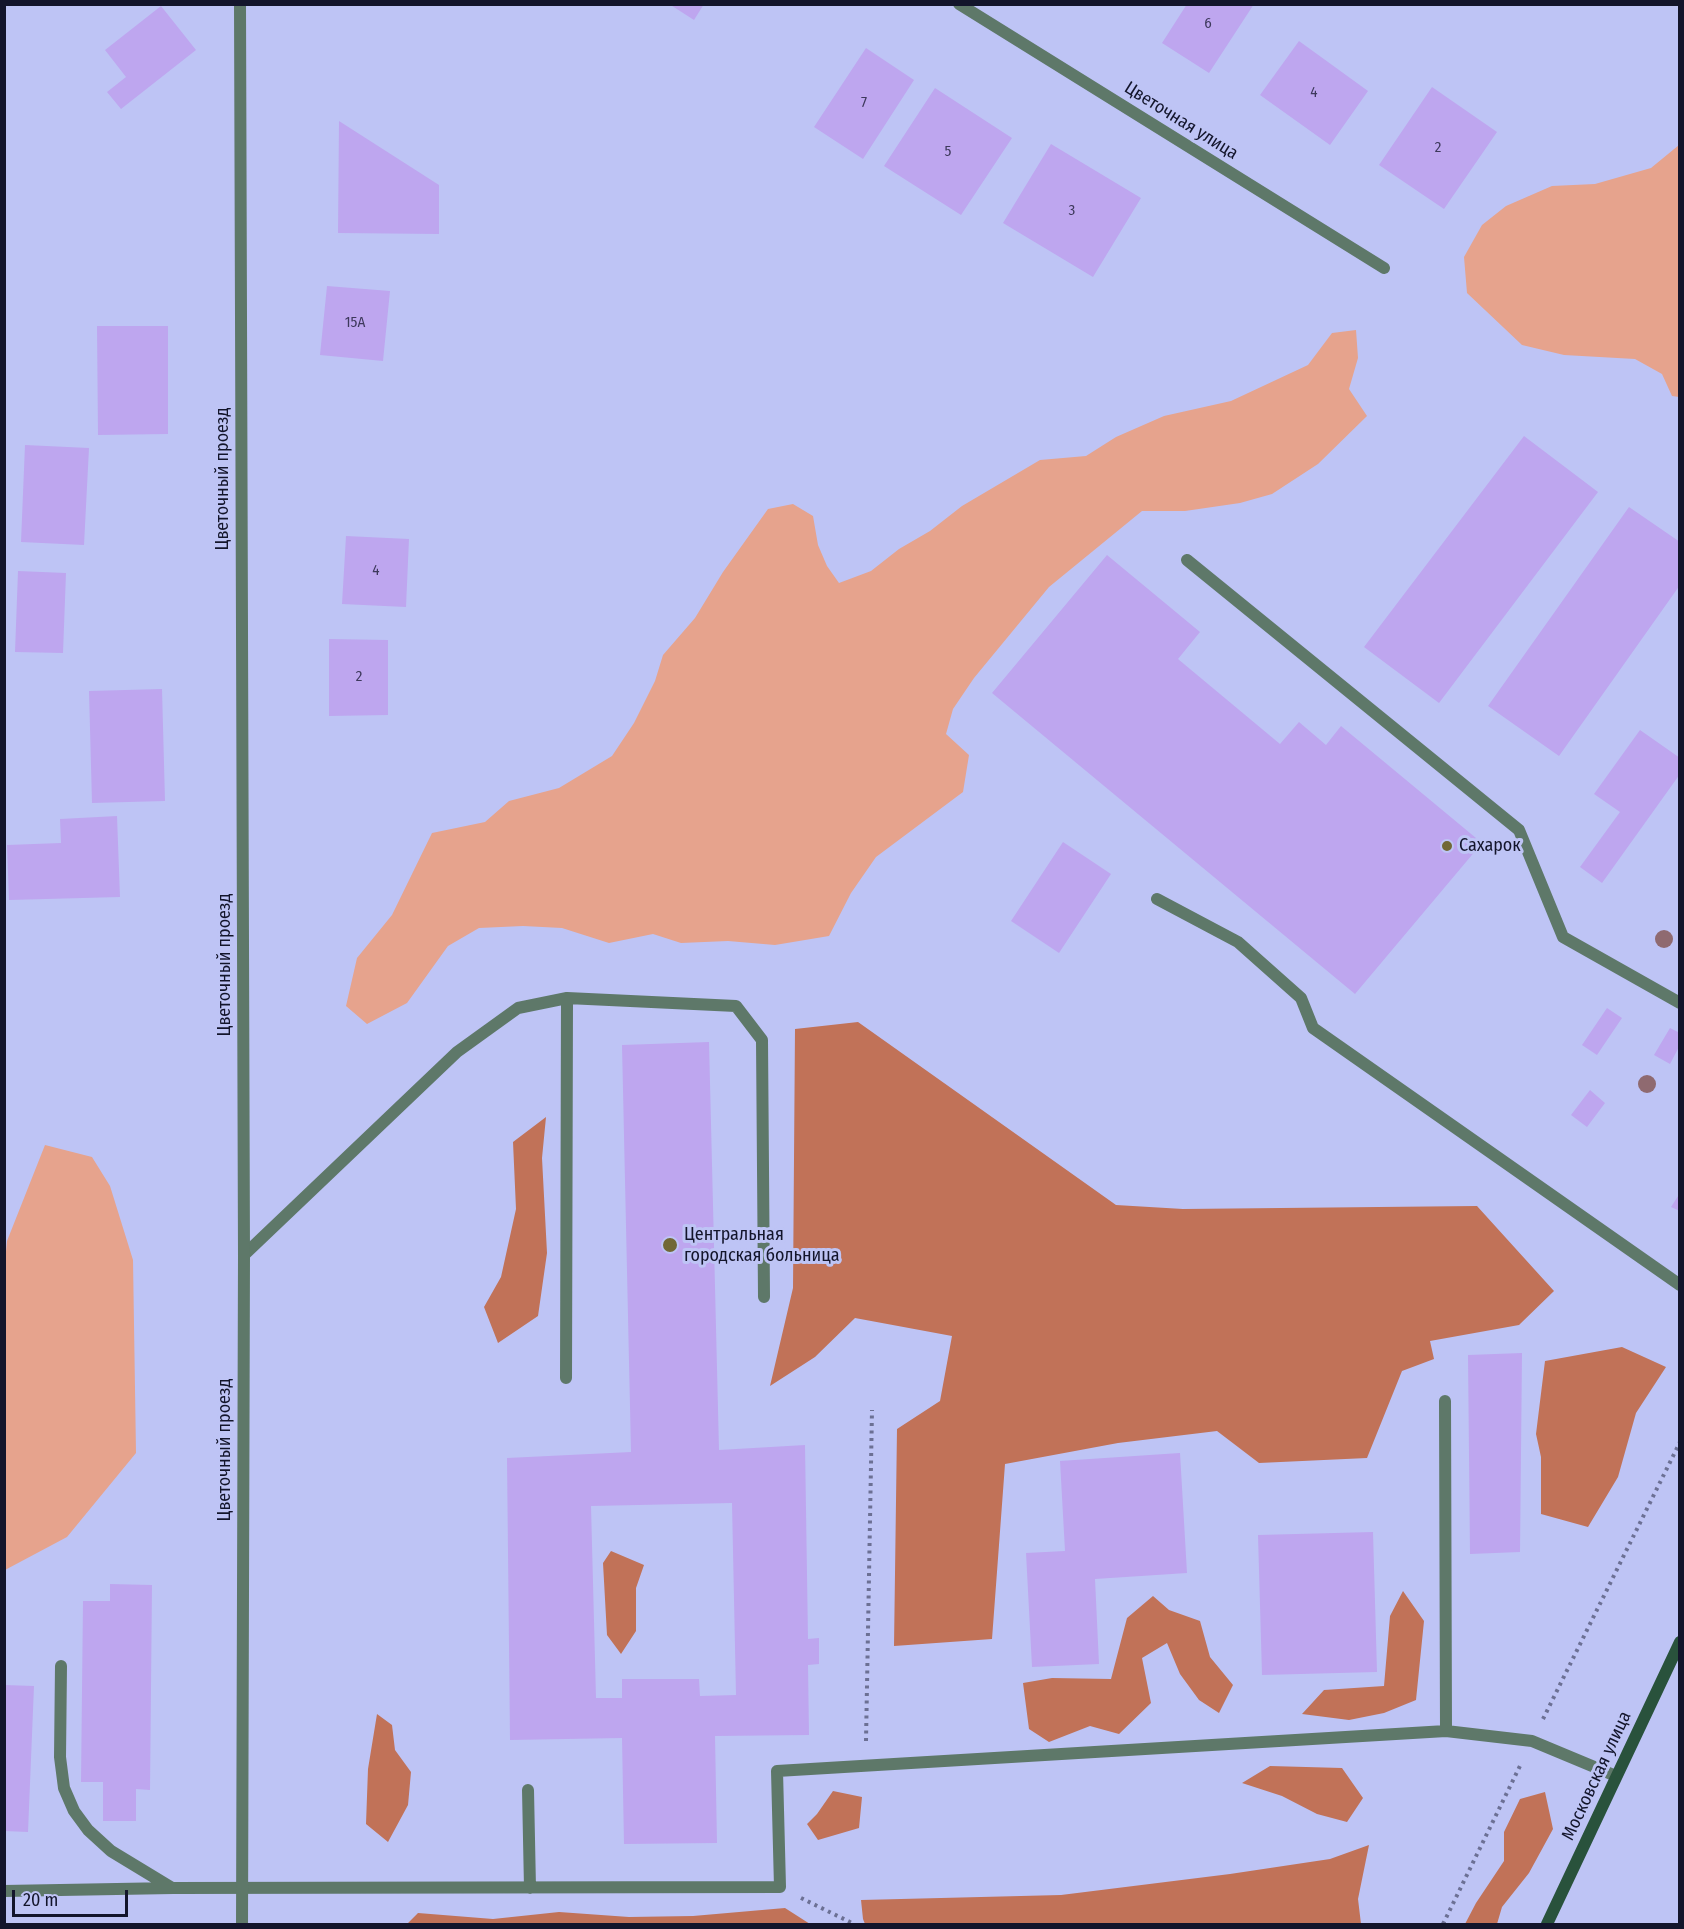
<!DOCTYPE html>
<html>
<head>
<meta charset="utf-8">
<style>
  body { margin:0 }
  #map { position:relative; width:1684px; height:1929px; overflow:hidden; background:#bec4f5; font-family:"Fira Sans Condensed",sans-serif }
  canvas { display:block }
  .frame { position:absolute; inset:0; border:6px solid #13152b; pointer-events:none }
  .scale { position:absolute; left:12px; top:1890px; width:116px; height:27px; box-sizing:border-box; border:3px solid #13152b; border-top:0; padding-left:8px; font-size:18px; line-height:21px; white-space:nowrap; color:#13152b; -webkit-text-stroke:4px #bec4f5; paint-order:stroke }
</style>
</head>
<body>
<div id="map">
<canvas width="1684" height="1929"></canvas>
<div class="frame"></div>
<div class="scale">20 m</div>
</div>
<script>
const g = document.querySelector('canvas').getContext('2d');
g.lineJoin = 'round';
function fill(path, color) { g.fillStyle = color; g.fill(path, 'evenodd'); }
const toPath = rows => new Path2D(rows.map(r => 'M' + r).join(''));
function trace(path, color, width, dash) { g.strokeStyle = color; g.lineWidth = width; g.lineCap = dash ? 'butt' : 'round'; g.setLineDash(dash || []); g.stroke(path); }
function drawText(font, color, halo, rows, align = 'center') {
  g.font = font + ' "Fira Sans Condensed",sans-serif'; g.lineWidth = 6; g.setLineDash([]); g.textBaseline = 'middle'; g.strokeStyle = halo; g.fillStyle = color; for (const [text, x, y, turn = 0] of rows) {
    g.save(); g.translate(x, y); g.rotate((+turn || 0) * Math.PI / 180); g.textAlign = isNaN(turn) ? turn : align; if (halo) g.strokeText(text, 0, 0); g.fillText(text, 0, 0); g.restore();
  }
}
fill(toPath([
  [1679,145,1679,397,1672,396,1662,374,1635,359,1564,355,1522,345,1467,293,1464,257,1482,225,1506,206,1552,186,1595,184,1651,168],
  [1356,330,1358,358,1349,389,1367,416,1318,464,1272,494,1240,503,1185,511,1142,511,1049,587,974,678,953,709,946,734,969,755,963,792,876,857,851,893,829,936,775,945,728,941,681,943,653,934,609,943,562,928,523,926,479,928,448,946,407,1003,367,1024,346,1006,357,958,392,915,432,833,485,822,509,801,559,788,612,756,634,723,655,681,663,655,695,618,723,572,768,509,793,504,813,516,818,545,827,566,839,583,871,571,899,549,930,531,962,506,1040,460,1086,456,1116,437,1164,416,1231,401,1308,365,1332,333],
  [45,1145,92,1157,110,1186,133,1260,136,1453,67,1537,5,1570,5,1262,7,1241]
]), '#e6a38d');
fill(toPath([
  [858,1022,1116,1205,1183,1209,1477,1206,1554,1291,1519,1325,1430,1341,1434,1359,1402,1371,1367,1458,1259,1463,1217,1431,1118,1443,1005,1464,992,1639,894,1646,897,1429,940,1401,952,1336,855,1318,815,1357,770,1386,793,1288,795,1029],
  [546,1117,542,1158,547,1253,538,1316,498,1343,484,1307,501,1277,516,1209,513,1142],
  [1622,1347,1666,1367,1636,1413,1618,1477,1588,1527,1541,1514,1541,1457,1536,1434,1545,1361],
  [611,1551,644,1565,636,1588,636,1631,621,1654,607,1635,603,1563],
  [1403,1591,1424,1621,1416,1700,1384,1713,1349,1720,1302,1714,1324,1690,1384,1686,1390,1616],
  [1153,1596,1169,1610,1200,1621,1210,1657,1233,1685,1219,1713,1199,1700,1180,1674,1167,1643,1142,1658,1151,1703,1119,1734,1090,1726,1049,1742,1029,1729,1023,1683,1052,1678,1111,1679,1127,1618],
  [377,1714,392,1725,395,1750,411,1772,408,1805,388,1842,366,1824,368,1769],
  [1270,1766,1342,1768,1363,1798,1347,1822,1317,1814,1282,1796,1242,1783],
  [833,1791,862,1797,859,1828,818,1840,807,1824,817,1814],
  [1545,1792,1553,1829,1529,1873,1502,1907,1497,1924,1465,1924,1476,1903,1504,1861,1504,1832,1520,1799],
  [1369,1845,1358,1899,1361,1924,865,1924,863,1919,861,1900,1061,1895,1230,1874,1330,1859],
  [785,1908,810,1924,407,1924,418,1913,493,1919,559,1912,629,1917,693,1916]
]), '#c17258');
fill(toPath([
  [669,4,704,4,694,20],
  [1187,4,1254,4,1209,73,1162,43],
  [161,6,196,50,121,109,107,92,126,77,105,50],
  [1299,41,1368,91,1330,145,1260,95],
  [866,48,914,80,863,159,814,127],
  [1432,87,1497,132,1444,209,1379,165],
  [935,88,1012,138,961,215,884,166],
  [339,121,439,185,439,234,338,233],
  [1051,144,1141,198,1093,277,1003,223],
  [327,286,390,291,383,361,320,355],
  [97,326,168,326,168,434,98,435],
  [1524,436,1598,492,1439,703,1364,647],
  [25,445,89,448,84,545,21,542],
  [1629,507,1680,542,1680,585,1559,756,1488,706],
  [346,536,409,539,406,607,342,604],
  [1107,555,1200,632,1178,659,1280,744,1299,722,1326,745,1341,726,1482,843,1355,994,992,693],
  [18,571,66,573,63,653,15,652],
  [329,639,388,640,388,715,329,716],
  [162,689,165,801,92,803,89,691],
  [1640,730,1680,758,1680,774,1602,883,1580,867,1620,812,1594,794],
  [117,816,120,897,9,900,7,845,61,843,60,819],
  [1063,842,1111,874,1059,953,1011,921],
  [1607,1008,1622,1018,1597,1055,1582,1045],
  [1670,1028,1680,1033,1680,1045,1670,1064,1654,1055],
  [709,1042,719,1450,805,1445,808,1639,819,1638,819,1664,808,1665,809,1735,715,1736,717,1843,624,1844,622,1738,510,1740,507,1458,631,1452,622,1045],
  [732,1503,736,1695,700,1696,699,1679,622,1679,622,1698,596,1698,591,1506],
  [1590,1090,1605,1103,1587,1127,1571,1115],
  [1680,1193,1680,1211,1671,1207],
  [1522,1353,1520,1552,1470,1554,1468,1355],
  [1180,1453,1187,1573,1095,1579,1099,1664,1032,1667,1026,1553,1065,1551,1060,1461],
  [1373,1532,1377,1672,1262,1675,1258,1535],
  [110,1584,152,1585,150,1790,136,1789,136,1821,103,1821,103,1782,81,1782,83,1601,110,1601],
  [4,1685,34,1686,28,1832,4,1831]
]), '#bea6ef');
trace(toPath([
  [1543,1719,1680,1442],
  [866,1741,872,1410],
  [801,1898,854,1924],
  [1443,1924,1520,1766]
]), '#6c7094', 4, [3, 4.5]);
trace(toPath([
  [1187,560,1519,830,1563,937,1680,1003],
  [1157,899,1238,942,1301,998,1313,1028,1680,1285],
  [244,1255,457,1052,518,1008,567,998,736,1006,762,1040,764,1297],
  [566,1378,567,998],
  [1445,1401,1446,1731],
  [61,1666,60,1757,64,1788,74,1811,88,1830,111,1851,172,1888],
  [528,1790,530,1888],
  [4,1891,173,1888,780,1887,777,1771,1446,1731,1532,1741,1616,1776]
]), '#5e7869', 12);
trace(toPath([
  [240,4,244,1255,242,1924],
  [959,4,1384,268]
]), '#5e7869', 12);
trace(toPath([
  [1547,1924,1680,1642]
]), '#29523c', 12);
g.fillStyle = '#8f6a70';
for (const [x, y] of [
  [1664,939],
  [1647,1084]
]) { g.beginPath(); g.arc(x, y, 9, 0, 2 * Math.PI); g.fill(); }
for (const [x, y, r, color] of [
  [1447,846,6,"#716835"],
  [670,1245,8,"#716835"]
]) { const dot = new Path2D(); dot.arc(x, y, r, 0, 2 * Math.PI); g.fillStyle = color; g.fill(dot); trace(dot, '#bec4f5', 2); }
drawText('15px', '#3e395c', null, [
  ["6",1208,24],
  ["4",1314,93],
  ["7",864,103],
  ["2",1438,148],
  ["5",948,152],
  ["3",1072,211],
  ["15А",355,323],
  ["4",376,571],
  ["2",359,677]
]);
drawText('18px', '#13152b', '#bec4f5', [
  ["Цветочная улица",1181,121,32],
  ["Цветочный проезд",223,479,-90],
  ["Цветочный проезд",225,965,-90],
  ["Цветочный проезд",225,1450,-90],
  ["Московская улица",1597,1776,-65]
]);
drawText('18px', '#13152b', '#bec4f5', [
  ["Сахарок",1459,846],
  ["Центральная",684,1235],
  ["городская больница",684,1256]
], 'left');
</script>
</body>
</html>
